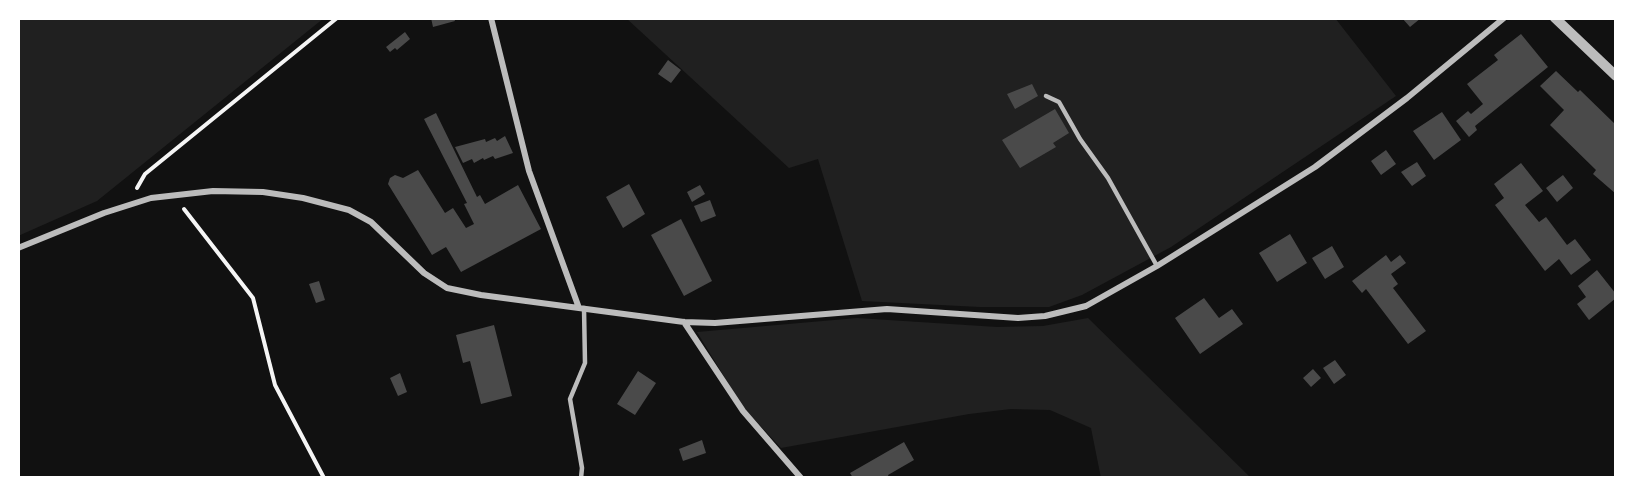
<!DOCTYPE html>
<html>
<head>
<meta charset="utf-8">
<style>
  body { margin:0 }
  #map { position:relative; width:1634px; height:496px; overflow:hidden; background:#111; font-family:Roboto,sans-serif }
  canvas { display:block }
  .frame { position:absolute; inset:0; border:20px solid #fff; pointer-events:none }
</style>
</head>
<body>
<div id="map">
<canvas width="1634" height="496"></canvas>
<div class="frame"></div>
</div>
<script>
const g = document.querySelector('canvas').getContext('2d');
g.lineJoin = 'round';
function fill(path, color) { g.fillStyle = color; g.fill(path, 'evenodd'); }
const toPath = rows => new Path2D(rows.map(r => 'M' + r).join(''));
function trace(path, color, width, dash) { g.strokeStyle = color; g.lineWidth = width; g.lineCap = dash ? 'butt' : 'round'; g.setLineDash(dash || []); g.stroke(path); }
fill(toPath([
  [18,18,324,18,97,201,18,236],
  [626,18,1335,18,1396,96,1171,247,1082,295,1049,307,980,307,862,301,818,159,789,168],
  [857,318,997,327,1043,326,1088,318,1251,478,1101,478,1091,428,1050,410,1011,409,969,414,781,448,742,406,697,332]
]), '#202020');
fill(toPath([
  [431,18,454,18,455,21,433,27],
  [1402,18,1421,18,1410,27],
  [405,32,410,39,397,50,395,48,390,52,386,47],
  [1521,34,1548,67,1475,126,1477,130,1469,137,1456,121,1468,111,1471,114,1483,104,1467,84,1498,60,1494,55],
  [668,60,681,70,671,83,658,74],
  [1556,71,1578,92,1580,90,1616,125,1616,194,1593,174,1596,170,1550,125,1564,110,1540,86],
  [1032,84,1038,96,1015,109,1007,94],
  [1055,109,1069,133,1053,143,1056,147,1020,168,1002,140],
  [1442,112,1461,140,1434,160,1413,131],
  [436,113,477,197,480,195,485,204,518,185,541,229,461,272,446,247,432,255,388,184,390,178,395,175,403,178,418,170,445,213,453,208,466,228,474,224,464,204,467,203,424,119],
  [505,136,513,153,495,159,493,156,484,160,483,158,474,163,472,159,463,163,455,147,485,139,486,142,495,138,497,141],
  [1386,150,1396,164,1381,175,1371,161],
  [1417,162,1426,176,1412,186,1401,172],
  [1521,163,1543,191,1525,205,1539,222,1546,217,1567,245,1575,239,1591,260,1571,275,1559,259,1545,271,1495,205,1504,198,1494,184],
  [1563,175,1573,188,1557,202,1546,188],
  [629,184,645,214,623,228,606,197],
  [700,185,705,194,692,202,687,192],
  [710,200,716,216,701,222,694,206],
  [681,219,712,281,684,296,651,235],
  [1290,234,1307,263,1277,282,1259,253],
  [1332,246,1344,267,1325,279,1312,258],
  [1386,255,1391,262,1400,255,1406,263,1391,274,1398,284,1393,288,1426,331,1408,344,1366,289,1362,293,1352,281],
  [1597,270,1616,294,1616,298,1589,320,1577,304,1586,297,1578,286],
  [319,281,325,300,316,303,309,284],
  [1204,298,1219,318,1232,309,1243,324,1200,354,1175,318],
  [494,325,512,396,481,404,470,361,463,363,456,335],
  [1335,360,1346,375,1334,384,1323,368],
  [1313,369,1321,378,1311,387,1303,378],
  [638,371,656,383,635,415,617,404],
  [400,373,407,392,398,396,390,378],
  [702,440,706,453,683,461,679,449],
  [904,442,914,460,888,475,889,478,853,478,850,473]
]), '#4a4a4a');
trace(toPath([
  [137,188,145,174,337,18],
  [184,209,253,298,275,385,324,478]
]), '#f5f5f5', 4);
trace(toPath([
  [1046,96,1059,102,1080,139,1108,178,1157,266],
  [581,478,582,468,570,399,585,363,584,308]
]), '#bcbcbc', 4.5);
trace(toPath([
  [491,18,529,171,579,308],
  [18,248,104,213,151,198,213,191,263,192,303,198,349,210,371,222,424,273,447,288,481,295,684,322,715,323,887,309,1018,318,1045,316,1086,306,1157,266,1315,167,1407,98,1504,18],
  [684,322,743,411,801,478]
]), '#bcbcbc', 6);
trace(toPath([
  [1555,18,1616,76]
]), '#bcbcbc', 10);
</script>
</body>
</html>
